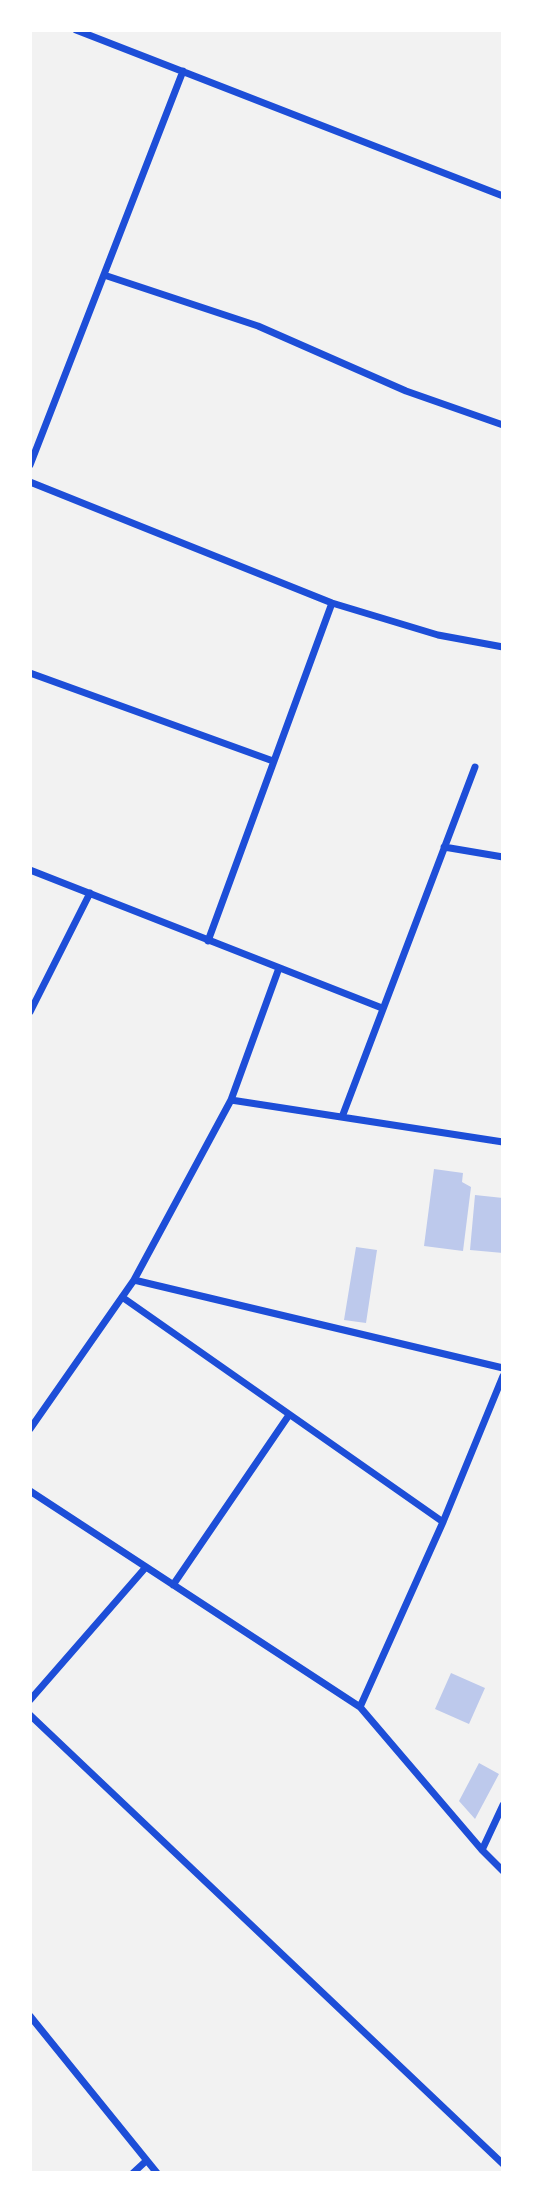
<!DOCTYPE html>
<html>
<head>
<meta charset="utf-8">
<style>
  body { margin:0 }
  #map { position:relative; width:533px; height:2203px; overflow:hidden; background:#f2f2f2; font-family:"PT Sans",sans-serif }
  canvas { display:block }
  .frame { position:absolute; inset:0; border:32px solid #fff; pointer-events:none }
</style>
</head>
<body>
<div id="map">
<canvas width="533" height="2203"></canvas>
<div class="frame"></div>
</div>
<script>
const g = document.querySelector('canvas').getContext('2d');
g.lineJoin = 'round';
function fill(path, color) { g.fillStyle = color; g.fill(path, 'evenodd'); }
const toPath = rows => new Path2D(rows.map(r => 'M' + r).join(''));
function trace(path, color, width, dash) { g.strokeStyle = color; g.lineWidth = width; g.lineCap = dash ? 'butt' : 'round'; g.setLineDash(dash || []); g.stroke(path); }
fill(toPath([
  [434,1169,463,1173,462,1182,471,1187,463,1251,424,1246],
  [475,1195,503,1198,503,1253,470,1250],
  [356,1247,377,1250,366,1323,344,1320],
  [451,1673,485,1688,469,1724,435,1709],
  [479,1763,499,1774,475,1819,459,1801]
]), '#bdc9ec');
trace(toPath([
  [76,30,503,196],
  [104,275,258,326,406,391,503,425],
  [30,465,183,71],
  [30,482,332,603,438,635,503,647],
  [30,673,273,761],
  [444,847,503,857],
  [30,870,382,1008],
  [208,941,332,603],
  [30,1012,90,893],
  [231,1100,279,968],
  [342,1117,475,767],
  [134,1280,231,1100,503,1142],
  [122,1297,443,1522],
  [30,1429,134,1280,503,1368],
  [30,1491,360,1707,482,1850,503,1871],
  [173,1585,289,1415],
  [30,1700,146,1567],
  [360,1707,443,1522,503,1376],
  [30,1715,503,2164],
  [482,1850,503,1805],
  [30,2016,157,2173],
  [133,2173,146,2161]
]), '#1d4ed8', 7);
</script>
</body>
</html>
